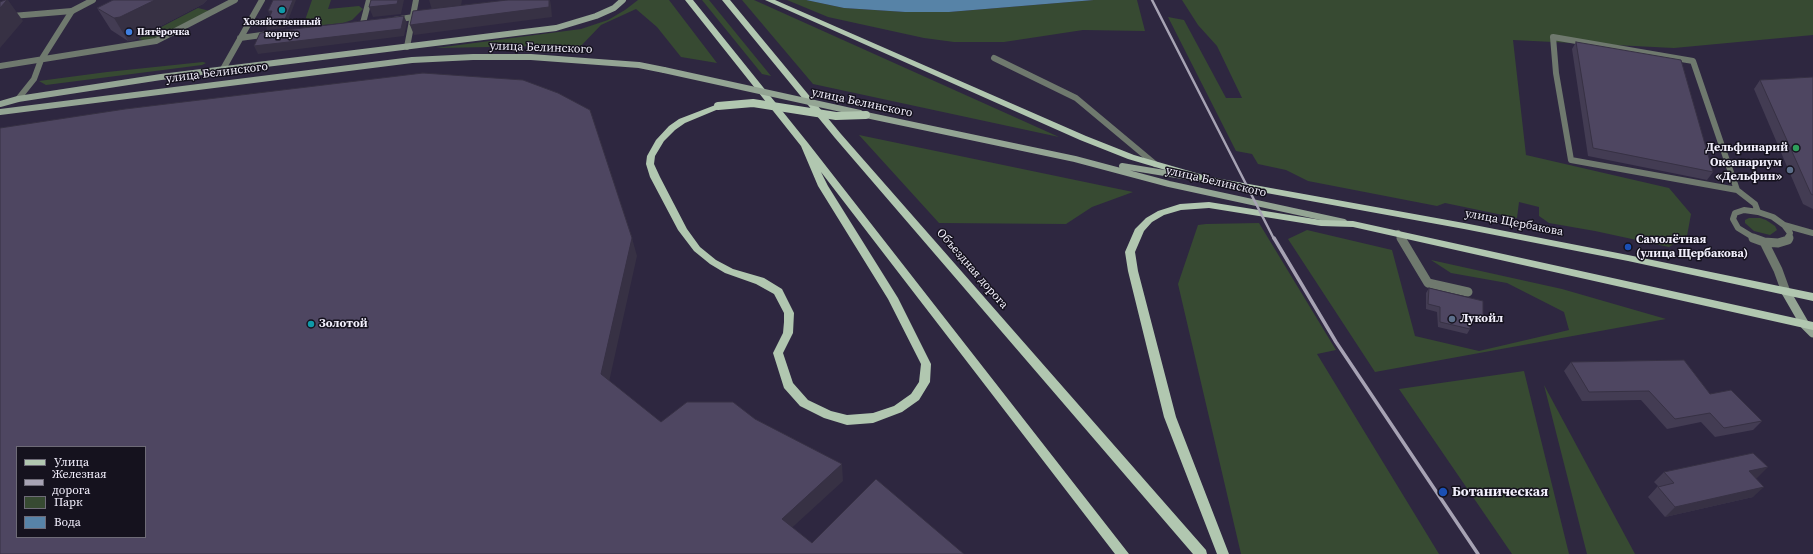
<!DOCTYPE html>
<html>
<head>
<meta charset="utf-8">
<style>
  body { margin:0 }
  #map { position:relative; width:1813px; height:554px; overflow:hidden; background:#2e2740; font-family:"Source Serif 4",serif }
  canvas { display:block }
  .legend { position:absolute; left:16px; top:446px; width:130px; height:92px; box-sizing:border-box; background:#15121e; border:1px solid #6e6b77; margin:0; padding:5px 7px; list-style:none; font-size:12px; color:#f3f0fd }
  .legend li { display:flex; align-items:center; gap:8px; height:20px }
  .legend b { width:20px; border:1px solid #6e6b77 }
</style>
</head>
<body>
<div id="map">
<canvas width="1813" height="554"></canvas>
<ul class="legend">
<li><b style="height:5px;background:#b1c7b0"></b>Улица</li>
<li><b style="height:5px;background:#a7a3b4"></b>Железная дорога</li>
<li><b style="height:11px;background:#374a32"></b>Парк</li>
<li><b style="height:11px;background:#5783a7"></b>Вода</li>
</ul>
</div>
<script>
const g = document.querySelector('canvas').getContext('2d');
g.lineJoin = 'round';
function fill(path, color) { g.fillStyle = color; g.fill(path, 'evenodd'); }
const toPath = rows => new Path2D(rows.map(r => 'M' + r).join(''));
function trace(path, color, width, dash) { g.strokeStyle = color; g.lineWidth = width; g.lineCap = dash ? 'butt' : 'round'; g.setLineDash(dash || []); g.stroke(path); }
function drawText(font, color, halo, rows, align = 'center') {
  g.font = font + ' "Source Serif 4",serif'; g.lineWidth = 3; g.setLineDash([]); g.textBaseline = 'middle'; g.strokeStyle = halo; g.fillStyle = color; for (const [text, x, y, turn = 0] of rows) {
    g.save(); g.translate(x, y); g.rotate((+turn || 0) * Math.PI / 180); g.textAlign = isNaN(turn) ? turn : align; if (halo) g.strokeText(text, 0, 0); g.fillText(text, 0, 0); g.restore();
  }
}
fill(toPath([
  [312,0,331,0,328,9,359,6,363,9,352,20,343,23,304,27,303,26],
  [638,0,669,0,717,63,681,57,657,27,636,9,601,25,579,48,542,46,436,48,581,29,608,20,625,10],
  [702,0,709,0,771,76,762,74],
  [742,0,754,0,1059,137,813,84],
  [787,0,806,0,844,8,905,12,949,12,1094,0,1137,0,1145,31,1083,30,1004,42,954,42,924,38,828,17],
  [1182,0,1813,0,1813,35,1674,48,1513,40,1526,155,1669,188,1691,214,1687,236,1669,247,1595,231,1549,223,1539,216,1539,207,1519,202,1517,218,1445,203,1437,206,1308,181,1286,170,1258,164,1252,154,1236,151,1168,17,1184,20,1226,98,1242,98,1217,46,1198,25],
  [198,8,210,11,149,41,138,39],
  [203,62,206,63,202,65,46,85,39,81,107,72],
  [859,135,1133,192,1092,207,1066,224,939,223],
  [1749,218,1760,218,1766,220,1775,226,1777,230,1770,235,1754,231,1745,223,1745,220],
  [1259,223,1336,350,1317,354,1439,554,1241,554,1178,284,1198,225,1206,224],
  [1307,230,1392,250,1415,336,1479,351,1569,330,1564,312,1507,283,1451,273,1431,260,1562,289,1666,319,1375,372,1288,239],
  [1524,371,1569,554,1512,554,1399,389],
  [1544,385,1635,554,1587,554]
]), '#374a32');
fill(toPath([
  [806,0,1094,0,949,12,905,12,844,8]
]), '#5783a7');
trace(toPath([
  [394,20,420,16],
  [363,23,369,0],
  [1553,37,1693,61,1737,190,1571,160,1556,73,1553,37],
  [240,38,269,34],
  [994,58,1076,98,1155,164],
  [0,66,156,41,235,0],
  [223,69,262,0],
  [18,99,34,79,41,60,72,11,93,0],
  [1737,190,1755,204,1758,212],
  [1784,225,1813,233],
  [1784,225,1790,233,1788,239],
  [1398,233,1401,239],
  [1756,239,1738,228,1733,219,1735,213,1744,210,1758,212,1773,217,1784,225]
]), '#6f796e', 6);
trace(toPath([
  [1401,238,1428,283,1468,292],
  [1753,238,1764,242,1778,243,1788,240,1789,238],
  [1764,242,1778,270,1786,292]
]), '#6f796e', 9);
trace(toPath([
  [0,17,72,11],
  [407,47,416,0]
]), '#6f796e', 6);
trace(toPath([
  [0,104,18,99,161,77,556,28,596,16,614,8,623,0],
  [0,112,412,60,473,57,531,57,639,65,664,70],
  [866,115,1075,159,1169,184,1344,222],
  [1122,166,1201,179]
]), '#94a594', 6);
trace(toPath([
  [1786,292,1805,325,1813,333]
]), '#94a594', 9);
fill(toPath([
  [685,0,693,0,808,143,1129,554,1115,554,821,172,828,186,898,298,931,364,930,382,919,400,902,412,873,423,847,425,824,418,800,406,784,388,773,353,783,333,784,322,784,313,774,294,756,284,725,273,710,264,694,251,678,230,650,177,646,164,647,156,656,140,669,126,679,119,718,104,722,106,721,108,685,123,675,130,664,141,655,156,654,164,660,177,687,229,700,247,716,260,733,269,764,278,782,289,794,313,793,333,783,353,793,383,808,400,831,411,847,415,873,413,894,406,911,394,919,382,921,364,888,299,818,186,801,146,685,0],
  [722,0,730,0,841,134,1206,550,1207,554,1193,554,835,138,722,0],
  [765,0,775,0,1086,136,1134,155,1210,177,1464,223,1628,255,1813,293,1813,301,1628,261,1464,229,1206,182,1128,159,1080,140,765,0],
  [1209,202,1321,220,1353,221,1813,322,1813,330,1353,227,1321,226,1209,208,1181,210,1164,215,1152,222,1144,231,1135,252,1138,271,1176,417,1229,554,1217,554,1164,417,1128,271,1125,252,1135,229,1146,218,1158,211,1180,204,1209,202]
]), '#b1c7b0');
trace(toPath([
  [1152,0,1274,239]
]), '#a7a3b4', 2.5);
trace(toPath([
  [1274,238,1336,342,1478,554]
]), '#a7a3b4', 3.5);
trace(toPath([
  [664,70,860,113]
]), '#94a594', 6);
trace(toPath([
  [718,106,753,103,836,116,866,115]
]), '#b1c7b0', 8);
fill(toPath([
  [113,0,207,0,203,4,134,40,128,41,111,30,97,8],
  [1576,42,1713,172,1707,180,1588,156,1572,49],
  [1813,77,1813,209,1803,204,1754,89,1760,80],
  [1429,288,1483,317,1480,322,1470,320,1470,329,1467,334,1438,327,1437,312,1426,309,1426,293],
  [1571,362,1710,394,1762,421,1753,430,1715,437,1701,422,1667,429,1641,400,1582,401,1564,371],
  [1664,472,1757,478,1756,478,1753,497,1665,517,1648,497,1658,486,1654,482]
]), '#433c53');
fill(toPath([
  [7,0,8,0,23,21,0,48,0,8],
  [155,0,207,0,203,4,134,40,128,41,114,18],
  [293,0,296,0,285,28,267,30,266,26],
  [398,0,404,0,401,14,373,17,369,7],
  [429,0,462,0,461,6,432,10],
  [549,0,550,0,551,5,552,17,414,35,410,25],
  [268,11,272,11,274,14,270,15],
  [404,16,407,23,404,36,258,54,254,46],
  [632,238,637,256,607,391,601,374],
  [842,464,843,481,784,535,782,519],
  [1768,467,1757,478,1738,482,1749,471],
  [1764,487,1753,497,1665,517,1675,507]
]), '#373144');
const building = toPath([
  [5,0,7,0,0,8,0,2,5,0],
  [113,0,155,0,120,17,114,18,97,8,113,0],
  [273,0,293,0,283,24,266,26,272,11,268,11,273,0],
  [371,0,398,0,397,4,369,7,371,0],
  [507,0,549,0,549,7,410,25,413,11,507,0],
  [404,16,401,29,254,46,260,33,404,16],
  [1576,42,1681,60,1713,172,1593,148,1576,42],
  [423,73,523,80,558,93,590,110,632,238,601,374,661,422,687,402,733,402,755,419,842,464,782,519,812,543,876,479,964,554,0,554,0,128,125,109,423,73],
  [17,447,145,447,145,537,17,537,17,447],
  [1813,77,1813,195,1811,194,1760,80,1813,77],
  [1429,288,1483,301,1483,317,1470,314,1470,329,1440,322,1440,307,1428,304,1429,288],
  [1684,360,1710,394,1731,390,1762,421,1724,428,1710,413,1675,419,1649,391,1589,392,1571,362,1684,360],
  [1753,453,1768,467,1749,471,1764,487,1675,507,1658,487,1674,483,1664,472,1753,453]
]);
fill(building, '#4e4661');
trace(building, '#373144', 1);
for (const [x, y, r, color] of [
  [282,10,4,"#0f9aa8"],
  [129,32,4,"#3f7fe0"],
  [1796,148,4,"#2e9e5b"],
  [1790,170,4,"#5c6f8a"],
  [1628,247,4,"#1a4fb4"],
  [1452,319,4,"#5c6f8a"],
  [311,324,4,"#0f9aa8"],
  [1443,492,5,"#1a4fb4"]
]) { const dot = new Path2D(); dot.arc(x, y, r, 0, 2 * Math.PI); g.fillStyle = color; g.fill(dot); trace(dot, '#15121e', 1.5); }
drawText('bold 10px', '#f3f0fd', '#15121e', [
  ["Хозяйственный",282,22],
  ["корпус",282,34],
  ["Пятёрочка",137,32,"left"]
]);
drawText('12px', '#f3f0fd', '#15121e', [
  ["улица Белинского",541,48,2],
  ["улица Белинского",217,73,-7],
  ["улица Белинского",862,103,12],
  ["улица Белинского",1216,182,13],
  ["улица Щербакова",1514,223,11],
  ["Объездная дорога",972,269,49]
]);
drawText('bold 12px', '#f3f0fd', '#15121e', [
  ["Дельфинарий",1788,148,"right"],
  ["Океанариум",1782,163,"right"],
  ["«Дельфин»",1782,177,"right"],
  ["Самолётная",1636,240],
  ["(улица Щербакова)",1636,254],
  ["Лукойл",1460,319],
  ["Золотой",319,324]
], 'left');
drawText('bold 14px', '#f3f0fd', '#15121e', [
  ["Ботаническая",1452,492]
], 'left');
</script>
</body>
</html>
